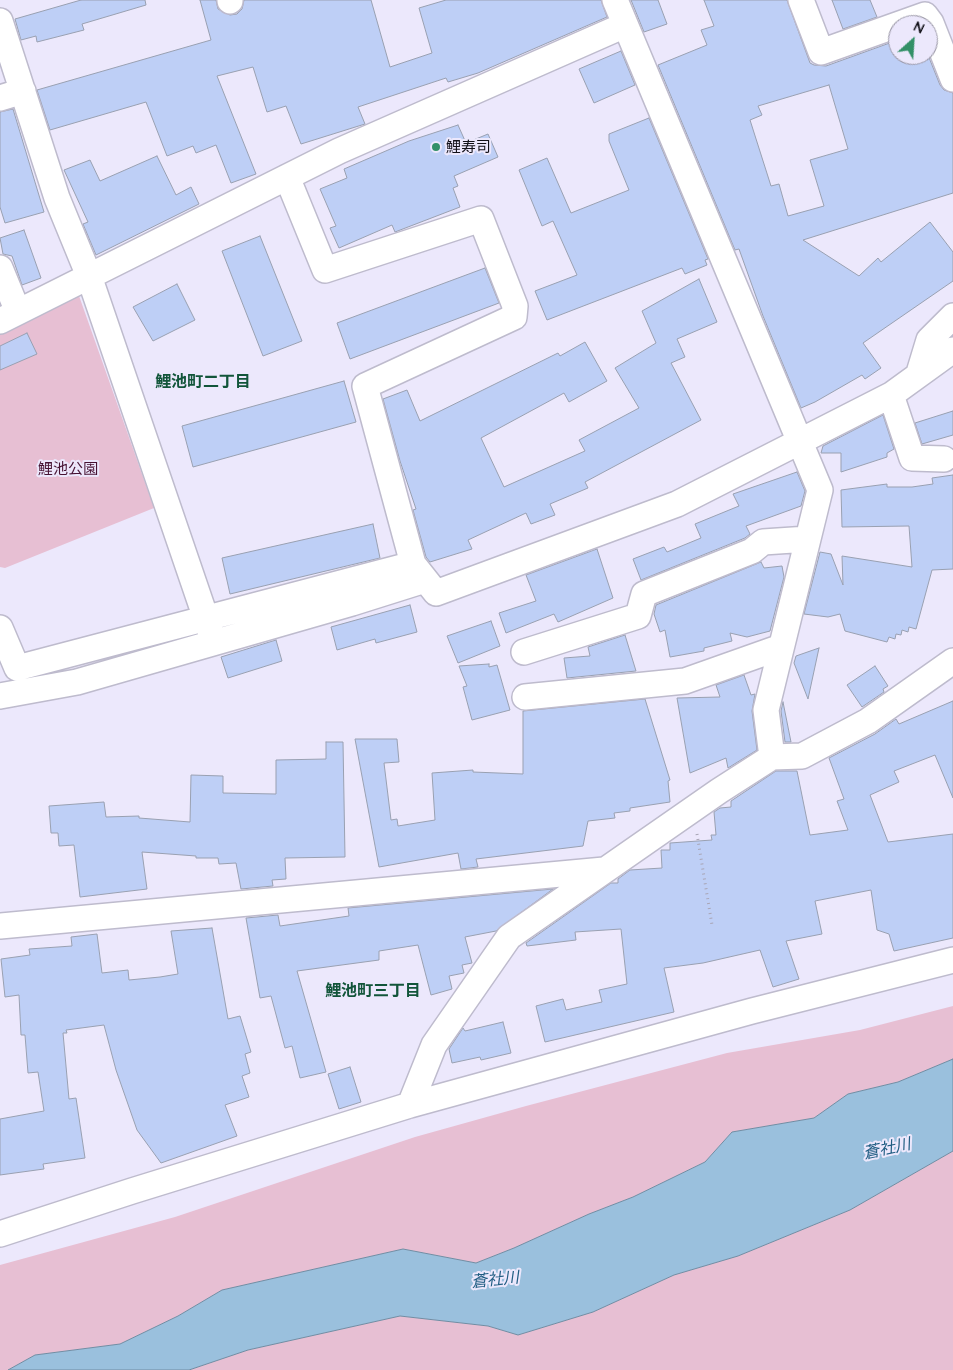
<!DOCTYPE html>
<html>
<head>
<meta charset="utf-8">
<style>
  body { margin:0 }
  #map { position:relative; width:953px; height:1370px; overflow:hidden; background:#ece8fc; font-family:Quicksand,sans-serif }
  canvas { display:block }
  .north { position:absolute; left:888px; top:15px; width:50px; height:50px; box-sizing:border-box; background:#ece8fc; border:1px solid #9592a1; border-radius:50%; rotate:26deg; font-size:14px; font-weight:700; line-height:20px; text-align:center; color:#121118 }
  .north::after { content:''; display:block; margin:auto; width:18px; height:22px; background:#329067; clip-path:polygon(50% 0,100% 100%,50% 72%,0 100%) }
</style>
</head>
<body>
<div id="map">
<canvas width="953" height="1370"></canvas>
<div class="north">N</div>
</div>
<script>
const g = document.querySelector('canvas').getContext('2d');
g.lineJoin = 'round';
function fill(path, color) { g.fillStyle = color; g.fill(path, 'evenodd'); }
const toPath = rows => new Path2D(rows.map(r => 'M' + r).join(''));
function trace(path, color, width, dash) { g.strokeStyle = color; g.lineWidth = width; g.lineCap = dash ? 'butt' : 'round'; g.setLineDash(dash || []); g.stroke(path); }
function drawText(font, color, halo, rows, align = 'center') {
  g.font = font + ' Quicksand,"Noto Sans JP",sans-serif'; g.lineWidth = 4; g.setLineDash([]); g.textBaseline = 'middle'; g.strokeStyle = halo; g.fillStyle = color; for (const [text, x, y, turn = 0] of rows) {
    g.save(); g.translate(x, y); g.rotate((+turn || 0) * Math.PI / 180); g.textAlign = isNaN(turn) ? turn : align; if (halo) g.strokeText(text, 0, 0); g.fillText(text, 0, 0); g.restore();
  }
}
fill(toPath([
  [78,293,154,508,5,568,0,567,0,332],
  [953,1006,953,1059,898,1082,848,1094,814,1118,732,1132,705,1162,633,1197,589,1214,514,1248,476,1263,403,1249,222,1290,178,1316,120,1344,35,1355,8,1370,0,1370,0,1265,175,1217,415,1137,526,1106,727,1053,860,1030],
  [953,1151,953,1370,189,1370,248,1350,400,1316,488,1326,518,1335,593,1312,674,1275,738,1256,850,1210]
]), '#e7bfd3');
const water = toPath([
  [953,1059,953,1151,850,1210,738,1256,674,1275,593,1312,518,1335,488,1326,400,1316,248,1350,189,1370,8,1370,35,1355,120,1344,178,1316,222,1290,403,1249,476,1263,514,1248,589,1214,633,1197,705,1162,732,1132,814,1118,848,1094,898,1082,953,1059]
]);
fill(water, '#9ac0dd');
trace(water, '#718ca2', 1);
const building = toPath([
  [81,0,145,0,146,5,82,24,84,30,37,42,36,36,21,40,15,19,81,0],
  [200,0,216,0,218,9,230,15,237,14,242,9,244,0,371,0,390,67,432,53,419,8,446,0,601,0,607,17,478,73,448,82,446,78,358,107,365,124,301,144,286,106,267,112,253,67,217,76,256,174,231,183,216,145,196,153,193,146,167,156,146,102,50,130,37,90,211,40,200,0],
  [631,0,658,0,667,24,644,32,631,0],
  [704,0,787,0,810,63,814,65,826,66,898,40,898,55,928,55,940,85,944,90,953,93,953,193,803,240,859,276,878,258,881,262,930,222,953,252,953,281,863,343,881,368,865,379,862,375,815,402,801,408,763,316,739,249,735,250,658,65,707,45,701,30,714,26,704,0],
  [829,85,848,149,810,160,824,206,788,216,779,184,771,186,750,120,762,115,758,106,829,85],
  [832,0,870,0,877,17,843,29,832,0],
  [621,51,635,85,594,103,579,69,621,51],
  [13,109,44,212,5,223,0,207,0,112,13,109],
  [649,118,708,259,705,260,707,265,685,274,682,268,547,320,535,291,577,275,553,221,542,226,519,170,547,158,571,213,629,190,609,141,609,134,649,118],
  [458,125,466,143,488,134,498,157,454,176,458,186,453,188,460,207,395,232,392,225,339,248,330,228,336,226,320,189,347,178,344,169,409,141,458,125],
  [157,156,176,195,191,187,199,204,96,255,83,224,88,222,64,170,90,160,100,181,157,156],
  [24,230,41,278,22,285,12,256,3,254,0,238,24,230],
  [260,236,302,341,263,356,222,251,260,236],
  [485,268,499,303,350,359,337,323,485,268],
  [699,279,717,322,677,339,685,357,671,363,701,420,585,482,588,488,550,504,555,515,531,524,526,513,468,540,472,549,430,562,426,557,413,510,416,509,400,461,383,399,407,390,420,421,558,353,560,356,585,342,607,381,569,402,564,393,481,438,504,487,585,451,579,440,639,408,615,368,656,343,642,311,699,279],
  [177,284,195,320,153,341,133,307,177,284],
  [27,333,37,354,0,370,0,346,27,333],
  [344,381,356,422,193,467,182,426,344,381],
  [953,411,953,435,922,444,915,423,953,411],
  [883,415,894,449,887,453,887,457,841,472,841,453,821,453,823,446,883,415],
  [797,472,805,491,801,506,746,526,750,534,745,538,641,580,633,559,664,547,667,552,701,538,695,524,739,506,733,494,797,472],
  [953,475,953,569,932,570,916,629,909,627,908,632,902,630,901,635,896,634,895,639,889,637,887,642,845,631,840,614,828,617,804,614,820,552,831,554,843,585,842,556,912,567,909,526,842,527,841,490,887,484,887,487,912,487,933,484,932,478,953,475],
  [373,524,380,558,230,594,222,558,373,524],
  [597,549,613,598,558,622,554,614,506,633,499,613,536,601,526,575,597,549],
  [761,562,764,568,782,566,784,577,770,631,747,637,730,633,732,641,704,648,704,651,670,657,665,630,660,632,654,614,656,605,761,562],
  [410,605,417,632,376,643,375,639,337,650,331,627,410,605],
  [491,621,500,646,458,663,447,636,491,621],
  [625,635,636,671,567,678,564,658,590,656,588,647,625,635],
  [276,640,282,661,228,678,221,657,276,640],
  [819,648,808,699,794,663,796,656,819,648],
  [489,664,489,667,497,665,510,710,472,720,463,687,467,686,459,666,489,664],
  [875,666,888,686,883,689,884,692,862,707,847,685,875,666],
  [744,675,751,695,755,694,752,711,757,750,728,768,726,758,690,773,677,698,720,697,716,685,744,675],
  [645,699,670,780,668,781,670,802,630,808,630,811,614,813,615,818,588,821,583,846,476,859,478,867,461,869,458,853,379,867,355,739,397,739,399,762,384,763,391,820,397,819,398,826,435,820,432,773,473,770,473,772,523,774,523,711,645,699],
  [953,701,953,798,935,755,894,771,899,782,870,795,888,842,953,834,953,938,894,951,889,934,877,930,871,890,815,901,822,934,786,941,799,979,773,987,760,950,703,963,664,968,674,1012,545,1042,536,1006,563,999,566,1010,602,1002,599,990,627,984,621,929,575,932,576,940,527,946,526,943,611,883,618,883,618,879,630,870,662,868,661,850,670,850,670,843,712,840,711,835,716,835,714,812,720,808,731,807,731,801,776,771,797,771,810,835,848,830,837,801,844,799,829,758,875,734,896,719,899,724,953,701],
  [783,702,791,742,785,742,781,711,783,702],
  [326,742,343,742,345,857,285,858,286,879,272,880,273,886,241,889,236,863,219,864,218,858,196,858,196,856,142,852,147,889,80,897,74,845,59,846,58,833,51,833,49,806,104,802,106,817,139,816,139,818,190,822,191,775,223,776,223,793,276,794,276,760,326,759,326,742],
  [553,889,496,931,465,937,472,963,462,965,464,973,449,976,452,989,431,995,418,945,379,951,379,960,297,971,326,1072,300,1078,292,1046,285,1048,271,996,260,998,246,918,278,915,280,926,349,916,348,908,553,889],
  [212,928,228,1019,240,1016,251,1052,245,1054,250,1073,242,1076,249,1097,225,1105,237,1136,161,1163,137,1130,116,1070,104,1025,66,1030,67,1033,63,1033,69,1099,76,1098,85,1158,43,1164,44,1169,0,1175,0,1119,44,1111,38,1072,28,1073,25,1035,21,1035,19,995,5,997,1,959,30,955,29,949,72,946,71,937,97,934,102,973,128,970,129,980,160,977,178,974,171,931,212,928],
  [503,1022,511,1053,481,1060,480,1057,452,1063,449,1049,463,1028,465,1031,503,1022],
  [350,1067,361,1102,339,1109,328,1074,350,1067]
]);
fill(building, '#becff6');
trace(building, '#99a0b1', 1);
const minor = toPath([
  [230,0,230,1],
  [615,0,820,490,766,710,772,757],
  [801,0,821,52,925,15,931,23,953,79],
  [0,21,57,198,89,276,214,642],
  [0,98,23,91],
  [287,177,325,270,481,219,515,306,514,317,365,386,413,564],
  [0,268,18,312],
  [0,321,339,151,625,25],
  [919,373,929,340,953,316],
  [891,395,912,458,944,459],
  [0,628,17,668,413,564,436,593,677,504,891,395,953,350],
  [524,652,638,616,644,594,752,551,763,542,808,539],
  [0,696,77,682,352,603,425,580],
  [525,697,685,681,781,647],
  [0,926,604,870],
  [410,1105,434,1045,509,937,719,791,772,757,802,756,868,721,953,661],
  [0,1234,132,1191,410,1105,752,1011,953,960]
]);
trace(minor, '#bebbcd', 28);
trace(toPath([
  [697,834,712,925]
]), '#a9a6b6', 3, [1, 4]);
trace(minor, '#fff', 25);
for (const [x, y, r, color] of [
  [436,147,5,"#329067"]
]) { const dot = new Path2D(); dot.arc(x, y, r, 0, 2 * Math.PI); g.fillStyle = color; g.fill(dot); trace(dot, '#ece8fc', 2); }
drawText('15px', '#121118', '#ece8fc', [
  ["鯉寿司",446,147]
], 'left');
drawText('15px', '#471333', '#ece8fc', [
  ["鯉池公園",68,469]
]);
drawText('bold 16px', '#12553a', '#ece8fc', [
  ["鯉池町二丁目",203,382],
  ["鯉池町三丁目",373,991]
]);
drawText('italic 16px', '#205d83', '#ece8fc', [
  ["蒼社川",887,1149,-12],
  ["蒼社川",495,1280,-6]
]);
</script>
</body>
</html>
